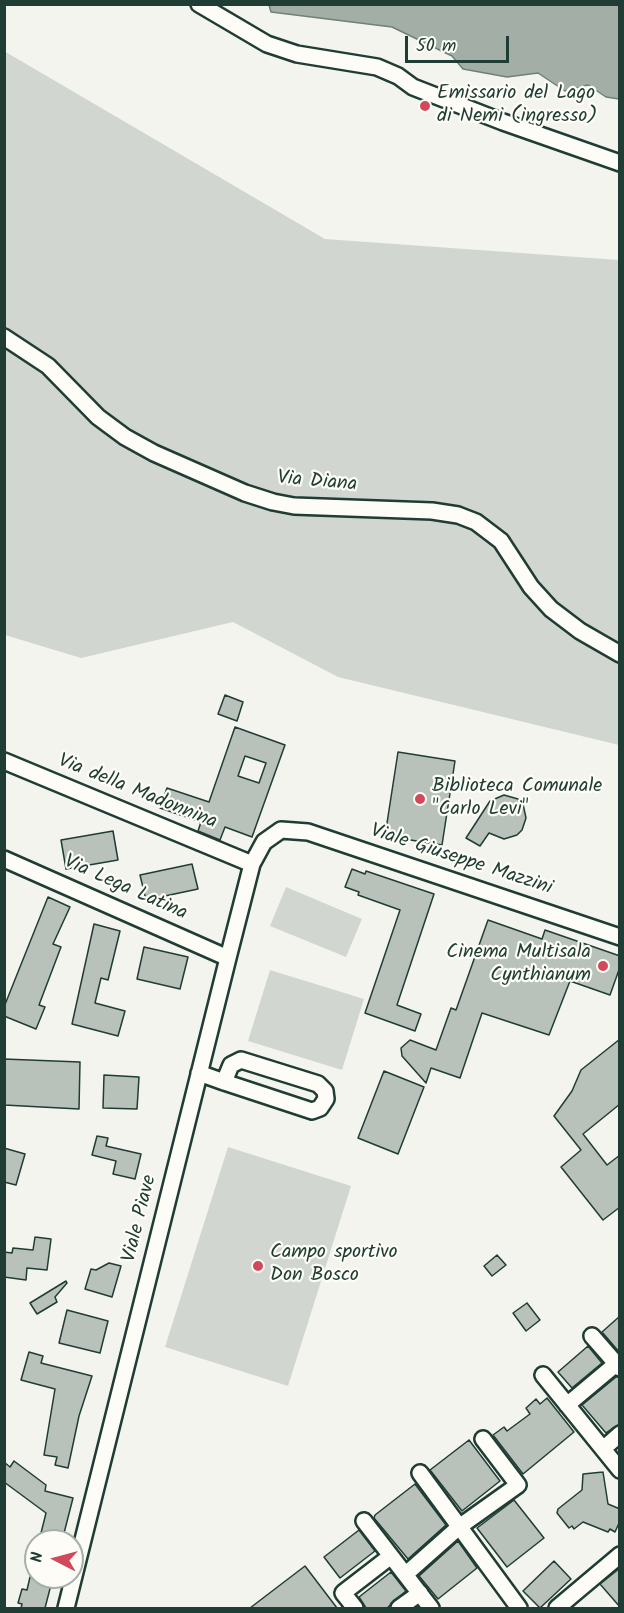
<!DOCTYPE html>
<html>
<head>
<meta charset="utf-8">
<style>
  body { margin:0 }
  #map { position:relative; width:624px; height:1613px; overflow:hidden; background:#f4f4ef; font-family:Kalam,sans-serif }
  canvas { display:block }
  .frame { position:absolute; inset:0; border:6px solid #1f3d34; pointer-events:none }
  .north { position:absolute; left:24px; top:1529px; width:60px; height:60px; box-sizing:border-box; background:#fdfcf7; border:2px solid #a4b0a9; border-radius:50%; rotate:276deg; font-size:16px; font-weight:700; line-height:24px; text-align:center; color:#1f3d34 }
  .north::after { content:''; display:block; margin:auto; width:21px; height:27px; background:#d1495b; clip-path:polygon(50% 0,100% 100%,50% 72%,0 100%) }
  .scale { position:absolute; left:405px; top:36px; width:104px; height:27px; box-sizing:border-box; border:3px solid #1f3d34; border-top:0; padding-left:8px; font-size:18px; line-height:21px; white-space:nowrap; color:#1f3d34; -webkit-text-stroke:4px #fdfcf7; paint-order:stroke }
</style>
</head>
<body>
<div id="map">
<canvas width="624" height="1613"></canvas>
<div class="frame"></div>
<div class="north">N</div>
<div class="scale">50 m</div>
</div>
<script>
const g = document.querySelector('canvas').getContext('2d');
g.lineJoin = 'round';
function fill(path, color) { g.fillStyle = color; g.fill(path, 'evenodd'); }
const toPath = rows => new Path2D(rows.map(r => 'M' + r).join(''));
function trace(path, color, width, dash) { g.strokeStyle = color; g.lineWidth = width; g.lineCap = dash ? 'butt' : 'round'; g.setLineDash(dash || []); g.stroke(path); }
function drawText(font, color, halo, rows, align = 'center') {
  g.font = font + ' Kalam,sans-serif'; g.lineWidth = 4.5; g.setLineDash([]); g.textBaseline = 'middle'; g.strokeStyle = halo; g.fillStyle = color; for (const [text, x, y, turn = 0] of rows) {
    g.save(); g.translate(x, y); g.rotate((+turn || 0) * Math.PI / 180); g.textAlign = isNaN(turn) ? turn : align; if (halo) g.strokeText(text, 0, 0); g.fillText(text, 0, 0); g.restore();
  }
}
fill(toPath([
  [4,51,325,239,619,260,619,745,338,677,233,622,81,658,5,635],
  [286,887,362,919,346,957,270,926],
  [270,970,364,999,342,1070,248,1041],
  [228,1147,351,1186,288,1386,165,1347]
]), '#d1d6d1');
const water = toPath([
  [269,5,619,5,619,99,606,97,588,85,565,91,538,73,507,77,463,69,452,56,392,27,271,12,269,5]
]);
fill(water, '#a3aea7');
trace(water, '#6e8179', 1.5);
const building = toPath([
  [225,695,243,702,237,721,218,714,225,695],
  [235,727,285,745,252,837,225,827,220,840,198,831,201,822,160,808,167,788,209,802,235,727],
  [245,756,266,763,259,783,238,776,245,756],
  [398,752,455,761,442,845,385,836,398,752],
  [504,795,518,799,523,804,526,818,522,830,517,835,504,839,489,833,480,846,466,838,490,801,504,795],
  [113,831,118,860,66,869,61,840,113,831],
  [192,864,198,889,146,900,140,875,192,864],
  [352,869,365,874,366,871,434,894,397,1005,421,1014,415,1031,365,1013,400,910,358,895,359,892,345,887,352,869],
  [48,897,70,907,53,944,61,947,39,1005,45,1007,36,1029,4,1016,4,1007,48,897],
  [488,920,542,939,545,930,620,956,620,967,610,995,570,981,549,1035,482,1013,460,1078,431,1068,426,1083,402,1056,401,1048,410,1040,436,1050,451,1008,456,1010,488,920],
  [94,924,120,931,108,980,101,978,95,1003,125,1011,118,1036,72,1024,94,924],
  [144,947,188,957,180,989,137,979,144,947],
  [620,1039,620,1104,583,1134,607,1165,620,1155,620,1207,603,1220,561,1167,581,1150,554,1116,572,1091,581,1070,620,1039],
  [4,1059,80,1062,79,1109,4,1105,4,1059],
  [384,1071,424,1087,398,1154,358,1138,384,1071],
  [104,1075,139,1077,137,1109,103,1108,104,1075],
  [97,1136,108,1138,106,1146,141,1154,135,1179,113,1174,116,1161,92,1155,97,1136],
  [4,1148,25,1154,16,1185,4,1182,4,1148],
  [35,1237,51,1239,47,1270,27,1268,26,1280,4,1277,4,1252,12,1253,13,1248,33,1250,35,1237],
  [497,1255,506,1265,492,1276,484,1266,497,1255],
  [109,1263,121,1266,112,1297,85,1289,91,1269,96,1270,109,1263],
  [66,1281,67,1283,55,1297,57,1302,37,1314,30,1303,66,1281],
  [527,1303,540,1320,526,1331,513,1313,527,1303],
  [67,1310,108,1321,100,1353,59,1343,67,1310],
  [620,1316,620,1353,602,1332,620,1316],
  [588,1346,602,1363,572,1388,558,1372,588,1346],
  [29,1352,43,1356,41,1363,92,1376,79,1416,68,1468,55,1465,57,1457,44,1455,55,1389,21,1380,29,1352],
  [616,1377,620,1377,620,1424,606,1433,582,1405,616,1377],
  [547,1398,574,1432,523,1474,493,1435,504,1427,507,1431,530,1414,526,1408,536,1399,540,1404,547,1398],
  [469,1440,500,1481,462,1511,430,1470,469,1440],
  [14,1461,46,1485,45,1491,73,1498,62,1541,39,1541,46,1513,4,1482,4,1462,10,1467,14,1461],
  [603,1472,608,1504,620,1509,620,1521,615,1532,610,1529,608,1532,583,1522,574,1529,572,1526,569,1528,557,1513,558,1509,582,1490,583,1474,603,1472],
  [415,1484,446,1525,408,1559,374,1518,375,1515,415,1484],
  [514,1500,544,1538,507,1567,477,1528,514,1500],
  [359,1530,375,1551,340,1578,324,1557,359,1530],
  [458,1541,477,1568,438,1599,419,1576,458,1541],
  [554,1561,571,1579,540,1608,523,1591,554,1561],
  [305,1566,337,1608,250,1608,305,1566],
  [620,1568,620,1607,600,1584,620,1568],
  [391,1572,406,1591,387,1608,366,1608,359,1597,391,1572],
  [30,1577,53,1577,45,1608,21,1608,22,1604,18,1603,22,1589,27,1590,30,1577]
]);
fill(building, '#b9c1bb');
trace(building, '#1f3d34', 1.5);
const minor = toPath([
  [199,4,267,44,297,54,377,67,398,76,413,87,503,122,620,163],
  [4,337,48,366,98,417,125,437,154,453,245,493,273,502,294,506,432,511,458,515,476,522,501,541,531,587,551,609,580,631,620,654],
  [4,761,252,864],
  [4,859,228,958],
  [199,1073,224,1082,312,1111,320,1108,326,1099,325,1091,318,1084,241,1060,231,1065,224,1082],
  [592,1336,620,1368],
  [543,1375,620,1470],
  [567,1405,616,1364],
  [603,1449,620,1434],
  [420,1473,519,1608],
  [364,1521,431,1608],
  [406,1574,459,1527,518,1485,483,1439],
  [66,1608,228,958,252,864,264,842,281,830,308,832,620,937],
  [355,1608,343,1593,391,1556],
  [399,1608,420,1593],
  [557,1608,620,1555]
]);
trace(minor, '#1f3d34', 20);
trace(minor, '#fdfcf7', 15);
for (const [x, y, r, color] of [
  [425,106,6,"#d1495b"],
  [420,799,6,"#d1495b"],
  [603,966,6,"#d1495b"],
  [258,1266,6,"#d1495b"]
]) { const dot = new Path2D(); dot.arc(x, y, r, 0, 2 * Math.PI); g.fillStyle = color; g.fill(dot); trace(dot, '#fdfcf7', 2); }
drawText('20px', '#1f3d34', '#fdfcf7', [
  ["Emissario del Lago",437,95],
  ["di Nemi (ingresso)",437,118],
  ["Biblioteca Comunale",432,788],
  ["\"Carlo Levi\"",432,811],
  ["Cinema Multisala",591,954,"right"],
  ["Cynthianum",591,977,"right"],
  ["Campo sportivo",270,1254],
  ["Don Bosco",270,1277]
], 'left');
drawText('20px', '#1f3d34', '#fdfcf7', [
  ["Via Diana",317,483,5],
  ["Via della Madonnina",137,793,22],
  ["Viale Giuseppe Mazzini",461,861,18],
  ["Via Lega Latina",125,889,24],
  ["Viale Piave",141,1219,-76]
]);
</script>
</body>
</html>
